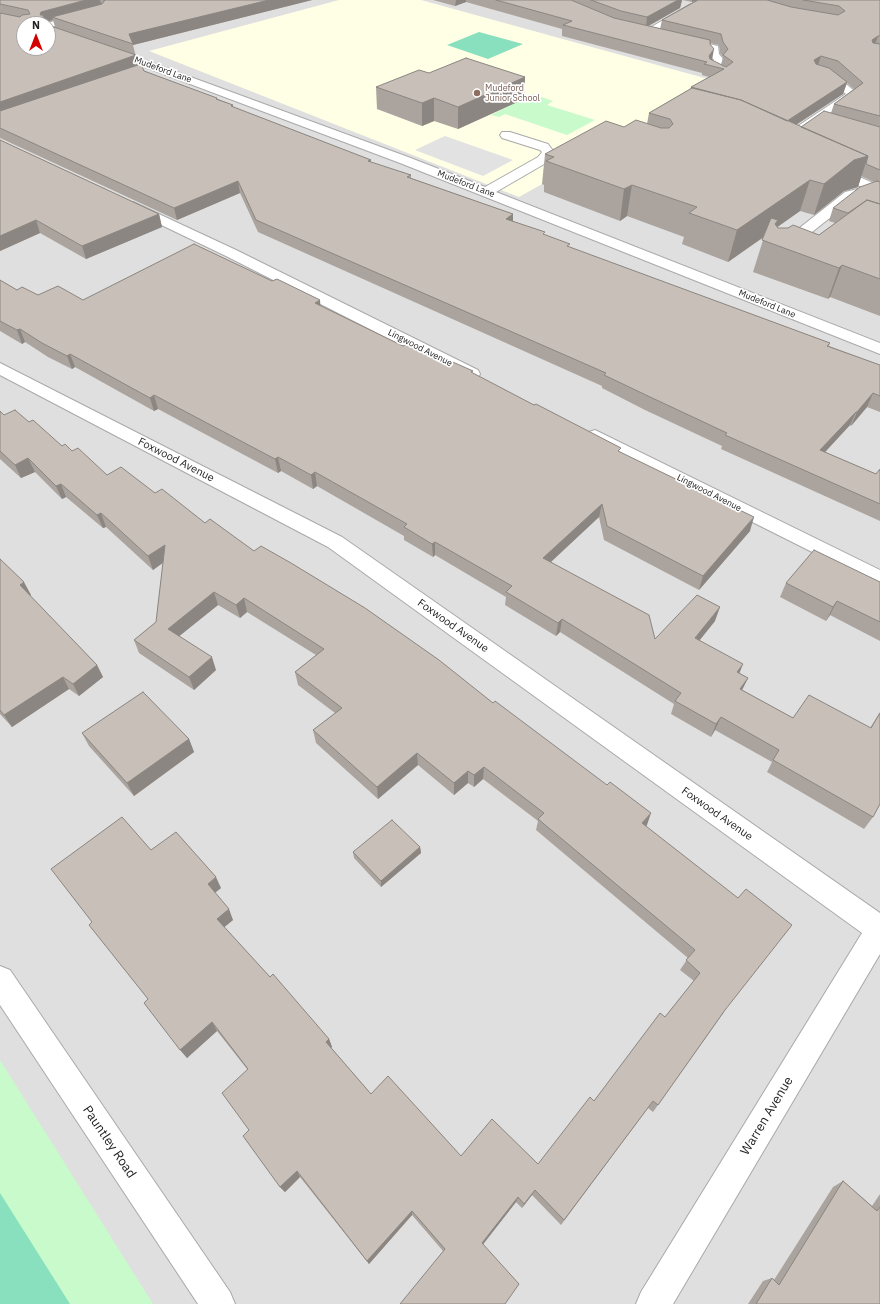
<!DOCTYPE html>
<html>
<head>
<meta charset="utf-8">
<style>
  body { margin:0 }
  #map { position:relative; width:880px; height:1304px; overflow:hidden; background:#f2efe9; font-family:"IBM Plex Sans",sans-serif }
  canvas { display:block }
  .north { position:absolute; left:16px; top:16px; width:40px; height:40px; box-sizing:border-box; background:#fff; border:1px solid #a7a7a7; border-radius:50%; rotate:0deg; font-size:11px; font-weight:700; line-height:16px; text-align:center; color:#222 }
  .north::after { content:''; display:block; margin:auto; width:14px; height:18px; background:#d40000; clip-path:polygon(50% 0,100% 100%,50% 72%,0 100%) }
</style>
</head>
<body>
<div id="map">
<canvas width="880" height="1304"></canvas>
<div class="north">N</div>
</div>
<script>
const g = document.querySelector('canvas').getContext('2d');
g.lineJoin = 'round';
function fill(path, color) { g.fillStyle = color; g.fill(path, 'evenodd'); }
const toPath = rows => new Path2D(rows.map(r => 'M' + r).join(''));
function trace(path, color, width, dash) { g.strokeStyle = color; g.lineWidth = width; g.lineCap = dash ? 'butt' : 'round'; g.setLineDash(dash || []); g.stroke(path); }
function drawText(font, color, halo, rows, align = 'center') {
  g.font = font + ' "IBM Plex Sans",sans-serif'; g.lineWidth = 3.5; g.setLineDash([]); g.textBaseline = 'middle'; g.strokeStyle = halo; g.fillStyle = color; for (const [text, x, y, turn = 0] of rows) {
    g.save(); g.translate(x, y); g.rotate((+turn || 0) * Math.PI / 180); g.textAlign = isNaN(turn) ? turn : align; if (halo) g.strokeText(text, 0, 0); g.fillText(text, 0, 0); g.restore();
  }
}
fill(toPath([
  [0,0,880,0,880,1304,145,1304,0,1075],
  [24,24,48,24,48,48,24,48]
]), '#e0dfdf');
fill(toPath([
  [339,0,421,0,719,82,612,145,519,197,149,51]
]), '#ffffe5');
fill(toPath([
  [533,94,553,101,547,105,595,120,567,135,505,114,499,117,491,115],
  [0,1060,153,1304,0,1304]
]), '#c8facc');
fill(toPath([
  [479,32,523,44,488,59,447,45],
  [0,1193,70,1304,0,1304]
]), '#88e0be');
fill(toPath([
  [445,136,513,160,483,176,415,150]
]), '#e2e2e2');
const minor = toPath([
  [703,0,717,0,695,9,649,35,646,36,641,33,689,5,703,0],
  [82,13,85,14,85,18,48,28,48,24,44,24,82,13],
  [683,38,718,46,719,54,724,60,719,67,728,72,729,74,728,76,720,76,709,70,708,68,714,60,709,54,709,50,679,43,678,41,683,38],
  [109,47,408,157,485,187,538,157,542,152,540,150,502,138,500,135,502,132,510,132,548,144,554,152,546,163,496,192,880,343,880,354,400,163,105,52,104,50,109,47],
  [820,70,834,74,858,94,806,130,798,130,796,128,798,126,846,94,826,78,816,75,815,73,820,70],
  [832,165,880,186,880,195,828,172,826,169,828,166,832,165],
  [858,189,864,193,863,196,855,198,788,251,778,251,776,248,778,245,845,192,858,189],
  [133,202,236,250,478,370,480,374,478,378,472,379,466,378,226,256,128,209,126,206,128,203,133,202],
  [0,363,342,537,880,913,880,954,673,1304,636,1304,641,1292,862,933,328,547,0,375,0,363],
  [595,430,880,570,880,586,589,440,586,436,589,432,595,430],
  [0,966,10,970,230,1292,235,1304,198,1304,0,1005,0,966]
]);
trace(minor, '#a9a9a9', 2);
fill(minor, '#fff');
fill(toPath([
  [0,0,312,0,133,45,138,65,144,71,217,98,218,99,233,105,233,107,371,160,371,163,411,175,411,178,513,214,513,221,545,235,570,248,830,343,829,346,880,365,880,412,867,407,851,426,850,425,825,452,876,474,880,469,880,521,721,449,722,446,645,410,602,388,602,386,258,232,240,193,177,220,0,138],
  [53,20,55,27,46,24,46,22],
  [433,0,682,0,680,8,649,26,660,29,662,20,695,1,692,2,682,0,880,0,880,316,830,297,828,299,753,272,764,237,728,262,682,244,684,237,627,216,620,221,544,192,544,185,542,184,545,154,624,127,647,124,649,113,690,89,691,87,709,77,702,75,702,73,562,36,562,29,466,2,455,6],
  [710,43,719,45,720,53,723,57,721,65,712,60],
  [847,83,854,89,834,104,831,113,801,127,796,125,843,94],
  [861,176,874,182,833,208,829,221,835,223,819,235,778,228,777,227,800,211,814,215,844,191,858,187],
  [429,73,525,77,524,99,458,129,434,121,422,126,377,109,376,87],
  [0,140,159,214,162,227,86,259,40,233,0,251],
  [0,280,17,290,38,295,83,300,320,306,403,346,472,373,620,452,750,531,699,590,604,540,599,517,551,562,655,639,715,621,699,641,739,673,748,678,742,690,793,718,870,728,880,712,880,804,873,817,864,829,767,772,772,762,715,730,711,737,671,714,674,704,560,632,556,636,505,605,506,597,435,555,433,557,404,540,404,536,317,486,313,489,281,471,278,473,158,409,154,411,75,367,72,369,48,357,25,342,22,344,0,331],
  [0,411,4,415,29,422,62,446,72,451,107,475,155,493,205,523,254,551,647,825,646,826,724,1012,658,1105,653,1112,648,1108,561,1225,532,1195,522,1208,516,1202,483,1244,443,1251,412,1215,369,1264,300,1177,285,1192,280,1187,249,1130,247,1069,217,1031,187,1058,148,999,92,922,151,850,221,888,215,893,233,920,224,927,270,977,329,1039,332,1047,331,1048,371,1094,461,1156,538,1164,594,1101,665,1017,694,981,680,970,688,958,536,830,538,821,483,779,474,787,468,783,454,795,418,765,378,799,316,743,313,730,335,713,298,685,295,672,316,655,247,612,240,618,218,605,179,636,216,670,194,690,139,653,134,640,156,622,163,563,153,570,106,527,103,528,66,497,62,499,35,472,21,478,0,459],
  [0,559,31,595,30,596,97,665,103,677,79,696,69,689,12,727,0,714],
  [880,582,880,641,830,615,826,621,780,597,786,583],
  [82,733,189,739,194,752,134,796,89,746],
  [420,847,421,853,381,887,354,858,353,852],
  [843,1181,872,1206,880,1194,880,1304,748,1304,763,1281,772,1278,774,1280,833,1187]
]), '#aba49e');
fill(toPath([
  [86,0,100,0,102,7,52,17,53,20,46,22,46,24,44,24,40,15,41,12],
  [269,0,312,0,133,45,129,34],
  [456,0,466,0,466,2,455,6],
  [678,0,682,0,680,8,646,27,647,17],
  [692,0,699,0,692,2],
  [878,36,874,47,872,40],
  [714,49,712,60,708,65,709,56],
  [136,55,138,66,0,115,0,102],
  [821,56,817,68,814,60],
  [525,77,524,99,458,129,458,107],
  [847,82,843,94,777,137,780,125],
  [434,98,434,121,422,126,422,103],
  [868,156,858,187,844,191,814,215,824,184,854,160],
  [810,180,800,211,728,262,737,230],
  [238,181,240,193,177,220,174,208],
  [632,185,627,216,620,221,624,189],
  [159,214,162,227,86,259,82,246],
  [513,214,513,227,506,219],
  [36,220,40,233,0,251,0,236],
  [842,265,830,297,828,299,839,268],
  [320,300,321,313,315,303],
  [20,329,25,342,22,344,17,330],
  [70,354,75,367,72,369,67,356],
  [873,393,867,407,851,426,857,412],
  [154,395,158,409,154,411,150,398],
  [856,412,850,425,814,464,820,450],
  [278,457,281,471,278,473,275,459],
  [28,458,35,472,21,478,15,465],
  [315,472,317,486,313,489,311,475],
  [61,484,66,497,62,499,56,486],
  [602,504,599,517,541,571,543,558],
  [101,513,106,527,103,528,97,515],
  [754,517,750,531,699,590,703,576],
  [435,542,435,555,433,557,432,544],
  [165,545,169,558,153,570,148,556],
  [24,582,31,595,26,598,20,585],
  [214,592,218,605,172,642,168,629],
  [244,598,247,612,240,618,236,605],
  [837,601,830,615,826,621,833,607],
  [720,607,715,621,690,652,695,638],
  [562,619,560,632,556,636,558,623],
  [212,657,216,670,194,690,189,677],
  [743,664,738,677,737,672],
  [97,665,103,677,79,696,73,684],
  [63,677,69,689,12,727,4,715],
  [748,678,742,690,740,689],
  [721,717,715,730,711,737,716,724],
  [189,739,194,752,134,796,127,783],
  [417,753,418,765,378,799,377,787],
  [484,767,483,779,474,787,474,775],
  [468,771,468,783,454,795,454,783],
  [651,813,647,825,638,834,642,823],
  [420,847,421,853,381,887,381,881],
  [216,877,221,888,213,894,208,884],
  [229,909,233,920,222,929,217,919],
  [212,1022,217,1031,187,1058,180,1050],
  [329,1039,332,1047,329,1050,326,1042],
  [297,1171,300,1177,285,1192,280,1187],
  [535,1190,532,1195,522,1208,524,1204],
  [518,1197,516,1202,481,1247,482,1243],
  [412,1211,412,1215,369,1264,367,1261]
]), '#8b8681');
const building = toPath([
  [0,0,86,0,41,12,40,15,43,15,44,24,45,24,24,24,24,48,48,48,48,25,136,55,0,102,0,13,20,17,22,15,30,14,28,10,0,4,0,0],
  [104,0,269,0,129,34,133,44,52,17,102,4,105,0,104,0],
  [496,0,571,0,614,18,710,40,710,44,714,49,709,56,710,59,726,67,733,62,723,55,728,49,723,42,721,34,662,20,698,0,767,0,791,7,838,15,845,11,839,6,803,0,880,0,880,36,878,36,872,40,873,43,880,44,880,116,834,104,863,83,838,61,821,56,814,60,816,64,829,68,847,82,787,121,741,100,691,87,724,69,704,64,707,62,563,25,572,21,496,0],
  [591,0,678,0,647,17,621,11,591,0],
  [466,58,525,77,458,107,434,98,422,103,376,87,419,70,429,73,466,58],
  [141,64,144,71,217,98,216,99,233,105,231,106,371,160,368,161,411,175,407,177,513,214,506,219,545,232,543,234,570,244,567,246,830,343,827,346,880,365,880,396,873,393,857,412,856,412,820,450,876,474,880,469,880,504,725,435,727,433,648,396,604,375,606,373,256,220,238,181,174,208,0,128,0,111,141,64],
  [692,88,741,100,868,156,854,160,824,184,810,180,737,230,689,213,697,207,632,185,624,189,546,161,554,157,545,154,606,121,624,127,636,120,661,128,669,128,673,124,670,119,649,113,692,88],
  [824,111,880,127,880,170,866,164,868,156,801,127,824,111],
  [0,140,159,214,82,246,36,220,0,236,0,140],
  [877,181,880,182,880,204,867,200,848,213,833,208,860,187,877,181],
  [867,200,880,204,880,279,842,265,839,268,762,240,771,218,778,220,775,224,778,228,788,228,793,225,819,235,867,200],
  [194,244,272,281,277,279,320,300,315,303,403,346,409,343,444,360,446,359,473,371,471,372,534,405,536,404,621,448,618,451,754,517,703,576,607,526,602,504,543,558,649,615,655,639,697,595,720,607,695,638,743,664,737,672,748,678,740,689,793,718,809,695,871,728,880,713,880,804,873,817,773,760,779,750,721,717,716,724,675,701,681,693,562,619,558,623,506,592,512,586,435,542,432,544,404,527,407,524,315,472,311,475,278,457,275,459,154,395,150,398,70,354,67,356,42,343,20,329,17,330,0,321,0,280,17,290,22,287,38,295,58,286,83,300,194,244],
  [15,410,29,422,33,420,62,446,65,444,72,451,78,448,107,475,121,467,155,493,162,489,205,523,210,519,254,551,261,546,291,563,365,608,439,660,493,703,495,701,607,785,610,782,651,813,642,823,738,898,746,889,792,925,725,1010,658,1105,653,1101,564,1220,535,1190,524,1204,518,1197,482,1243,519,1284,505,1304,400,1304,445,1249,412,1211,367,1261,297,1171,280,1187,243,1136,249,1130,222,1093,248,1069,212,1022,180,1050,144,1003,148,999,89,925,92,922,51,869,122,817,151,850,176,832,216,877,208,884,229,909,217,919,270,977,273,974,329,1039,326,1042,371,1094,388,1076,461,1156,492,1119,538,1164,590,1097,594,1101,660,1013,665,1017,700,973,686,960,695,950,538,819,544,813,484,767,474,775,468,771,454,783,417,753,377,787,313,730,342,708,295,672,324,649,244,598,236,605,214,592,168,629,212,657,189,677,134,640,156,622,165,545,148,556,101,513,97,515,61,484,56,486,28,458,15,465,0,451,0,411,4,415,15,410],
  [814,550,880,582,880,622,837,601,833,607,786,583,814,550],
  [0,559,24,582,20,585,97,665,73,684,63,677,4,715,0,710,0,559],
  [143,692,189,739,127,783,82,733,143,692],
  [392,820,420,847,381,881,353,852,392,820],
  [843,1181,877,1211,880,1207,880,1304,756,1304,772,1278,779,1285,843,1181]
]);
fill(building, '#c7bfb8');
trace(building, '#8b8681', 1);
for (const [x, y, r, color] of [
  [477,93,4,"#8d6e63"]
]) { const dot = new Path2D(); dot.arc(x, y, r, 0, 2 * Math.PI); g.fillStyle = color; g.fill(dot); trace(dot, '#fff', 1.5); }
drawText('9px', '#222', '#fff', [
  ["Mudeford Lane",163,70,20],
  ["Mudeford Lane",466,184,21],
  ["Mudeford Lane",767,304,22],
  ["Lingwood Avenue",420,348,27],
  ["Lingwood Avenue",709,493,27]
]);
drawText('9px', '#785e54', '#fff', [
  ["Mudeford",485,88],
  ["Junior School",485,98]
], 'left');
drawText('11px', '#222', '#fff', [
  ["Foxwood Avenue",176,460,27],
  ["Foxwood Avenue",453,626,35],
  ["Foxwood Avenue",717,814,35]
]);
drawText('13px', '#222', '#fff', [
  ["Warren Avenue",767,1116,-59],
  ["Pauntley Road",109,1142,56]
]);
</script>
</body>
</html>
